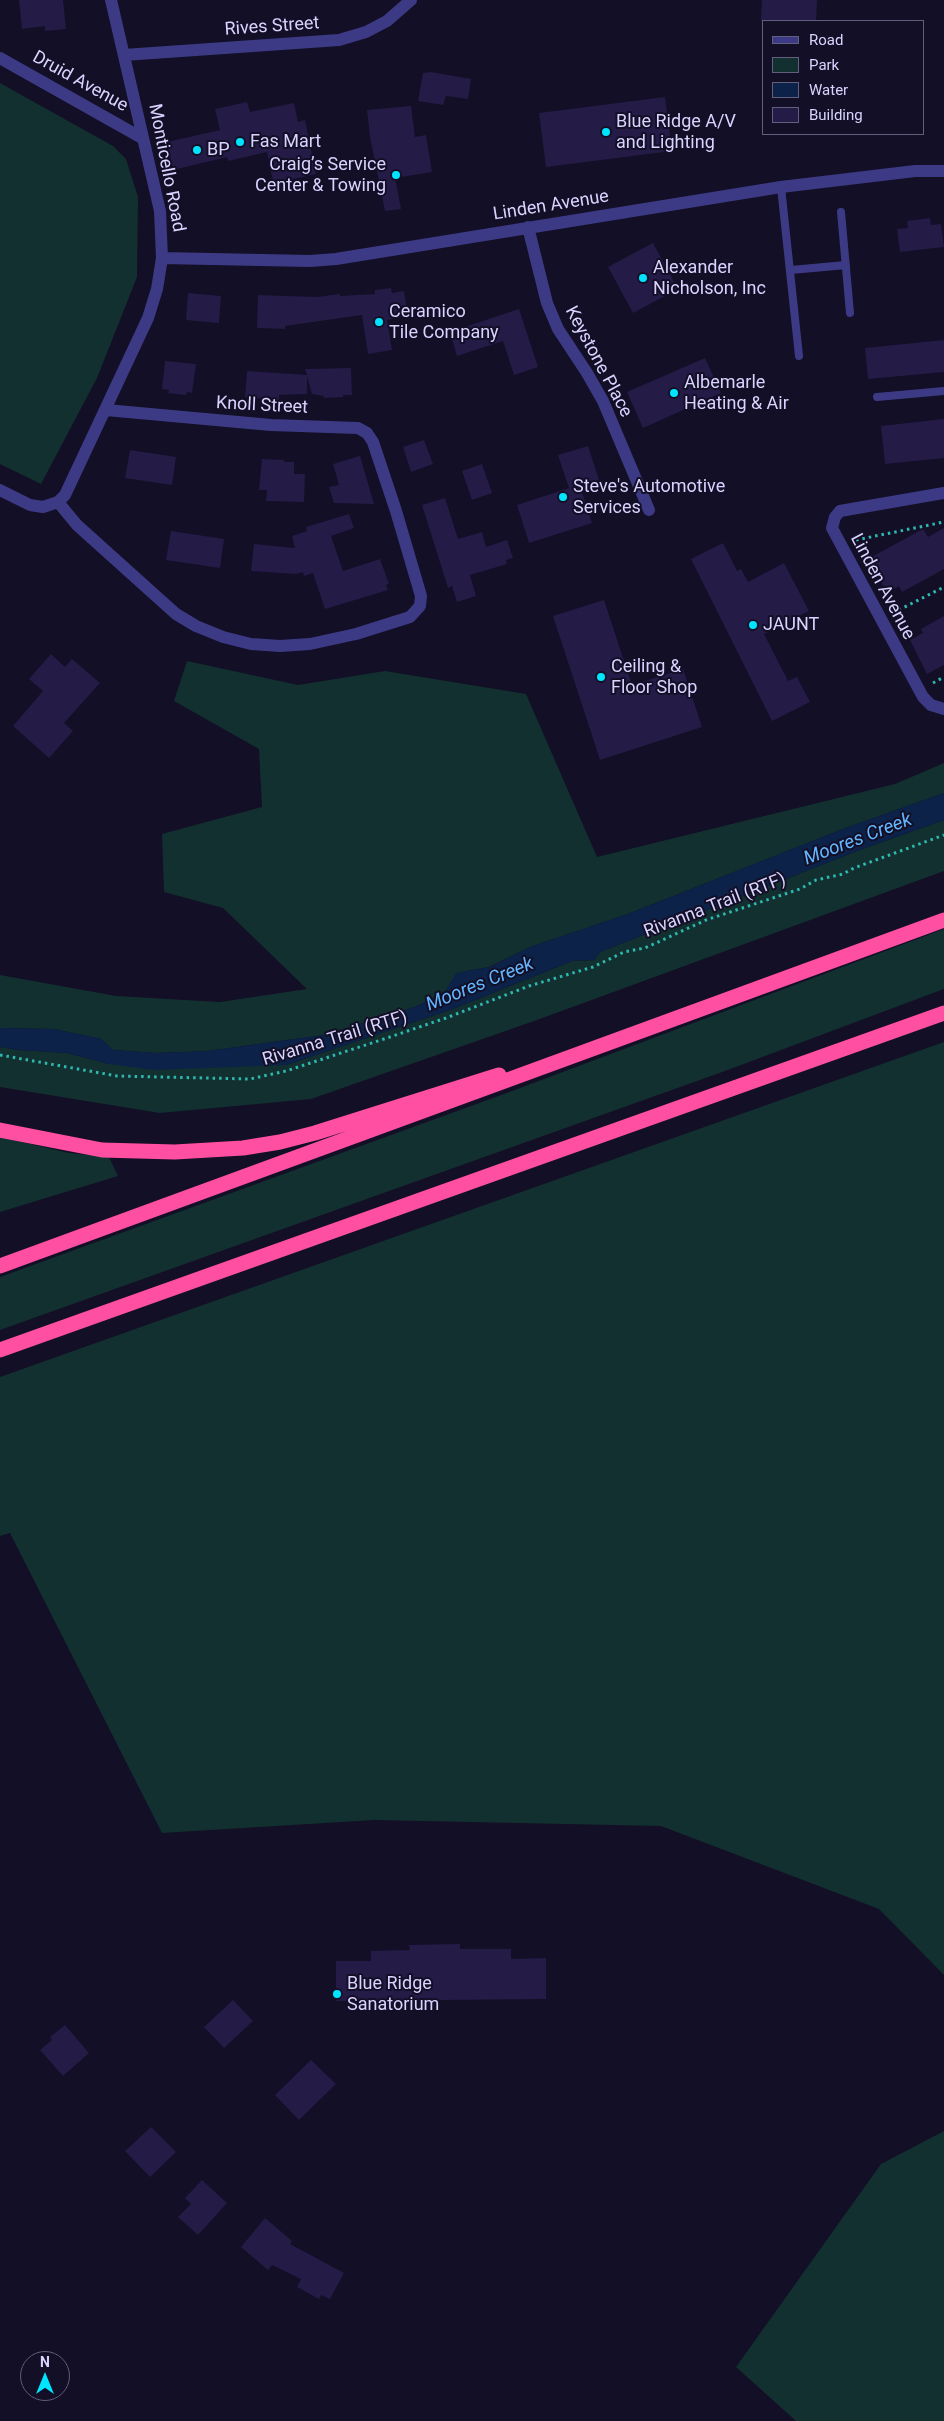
<!DOCTYPE html>
<html>
<head>
<meta charset="utf-8">
<style>
  body { margin:0 }
  #map { position:relative; width:944px; height:2421px; overflow:hidden; background:#130f26; font-family:Roboto,sans-serif }
  canvas { display:block }
  .legend { position:absolute; left:762px; top:20px; width:162px; height:115px; box-sizing:border-box; background:#130f26; border:1px solid #625e7d; margin:0; padding:6px 9px; list-style:none; font-size:15px; color:#d9d4ff }
  .legend li { display:flex; align-items:center; gap:10px; height:25px }
  .legend b { width:25px; border:1px solid #625e7d }
  .north { position:absolute; left:20px; top:2351px; width:50px; height:50px; box-sizing:border-box; background:#130f26; border:1px solid #625e7d; border-radius:50%; rotate:0deg; font-size:14px; font-weight:700; line-height:20px; text-align:center; color:#d9d4ff }
  .north::after { content:''; display:block; margin:auto; width:18px; height:22px; background:#00e5ff; clip-path:polygon(50% 0,100% 100%,50% 72%,0 100%) }
</style>
</head>
<body>
<div id="map">
<canvas width="944" height="2421"></canvas>
<ul class="legend">
<li><b style="height:6px;background:#3d3a85"></b>Road</li>
<li><b style="height:14px;background:#12302f"></b>Park</li>
<li><b style="height:14px;background:#0c2248"></b>Water</li>
<li><b style="height:14px;background:#241b47"></b>Building</li>
</ul>
<div class="north">N</div>
</div>
<script>
const g = document.querySelector('canvas').getContext('2d');
g.lineJoin = 'round';
function fill(path, color) { g.fillStyle = color; g.fill(path, 'evenodd'); }
const toPath = rows => new Path2D(rows.map(r => 'M' + r).join(''));
function trace(path, color, width, dash) { g.strokeStyle = color; g.lineWidth = width; g.lineCap = dash ? 'butt' : 'round'; g.setLineDash(dash || []); g.stroke(path); }
function drawText(font, color, halo, rows, align = 'center') {
  g.font = font + ' Roboto,sans-serif'; g.lineWidth = 4; g.setLineDash([]); g.textBaseline = 'middle'; g.strokeStyle = halo; g.fillStyle = color; for (const [text, x, y, turn = 0] of rows) {
    g.save(); g.translate(x, y); g.rotate((+turn || 0) * Math.PI / 180); g.textAlign = isNaN(turn) ? turn : align; if (halo) g.strokeText(text, 0, 0); g.fillText(text, 0, 0); g.restore();
  }
}
fill(toPath([
  [0,83,113,146,126,159,138,197,137,277,97,378,41,484,0,464],
  [187,661,298,685,385,671,526,694,597,857,895,784,944,763,944,793,843,829,628,914,530,947,489,967,457,973,445,992,415,1007,324,1035,208,1051,157,1053,113,1050,101,1039,54,1029,0,1028,0,975,116,996,220,1002,307,989,223,908,164,892,162,834,262,807,259,749,174,701],
  [944,820,944,871,537,1020,311,1099,160,1113,0,1087,0,1047,19,1050,68,1053,109,1064,286,1065,453,1009,572,961,594,960,600,952,633,939,857,851],
  [944,929,944,989,725,1071,0,1330,0,1277,504,1094],
  [944,1042,944,1975,879,1909,661,1826,374,1820,162,1833,10,1533,0,1536,0,1377],
  [0,1137,69,1153,109,1157,118,1176,0,1212],
  [944,2131,944,2421,796,2421,736,2367,881,2164]
]), '#12302f');
fill(toPath([
  [944,793,944,820,857,851,633,939,600,952,594,960,572,961,453,1009,286,1065,154,1070,109,1064,68,1053,19,1050,0,1047,0,1028,54,1029,101,1039,113,1050,157,1053,208,1051,324,1035,415,1007,445,992,456,973,490,967,530,947,628,914,843,829]
]), '#0c2248');
fill(toPath([
  [19,0,63,0,66,29,45,31,45,26,22,29],
  [762,0,817,0,816,21,761,21],
  [431,72,471,79,468,99,446,96,443,105,418,101,423,73],
  [665,97,672,151,546,167,539,113],
  [247,102,250,112,294,103,298,122,305,120,316,174,293,179,295,187,275,191,267,152,228,161,227,157,173,170,167,142,220,130,215,109],
  [411,106,415,137,426,135,432,172,395,178,401,209,385,211,370,137,367,110],
  [930,218,931,225,941,224,944,247,900,252,897,229,908,228,907,221],
  [653,243,678,289,633,313,608,267],
  [391,288,392,293,404,291,408,316,387,320,392,350,368,354,362,315,285,326,285,329,257,328,258,295,317,297,340,294,340,296,375,294,375,290],
  [188,293,221,296,219,323,186,320],
  [519,309,538,367,514,375,503,341,457,356,450,332],
  [944,340,944,372,868,379,865,348],
  [705,358,721,393,643,428,627,392],
  [165,361,196,364,192,393,187,392,186,395,168,393,169,390,162,389],
  [351,368,352,395,343,395,343,397,324,398,324,396,312,394,307,376,307,394,279,395,279,400,245,397,247,371,307,375,305,369],
  [944,419,944,458,885,464,881,426],
  [424,440,433,464,411,472,403,447],
  [588,446,599,480,580,486,592,523,529,543,517,505,569,488,558,455],
  [130,450,176,457,172,485,125,478],
  [360,456,374,504,334,503,329,487,339,485,333,464],
  [262,459,284,460,284,462,294,462,294,474,305,474,304,502,266,501,267,490,259,490],
  [482,464,492,493,472,500,462,471],
  [445,498,458,539,482,532,486,547,507,540,513,558,506,560,507,564,470,575,476,596,457,602,452,586,448,588,422,505],
  [349,514,354,528,331,536,343,571,380,559,389,584,386,585,388,590,325,609,313,573,304,576,303,572,296,574,251,571,254,544,295,548,292,536,307,531,306,527],
  [944,528,944,569,902,592,899,586,887,593,868,559,923,529,928,537],
  [171,531,224,539,220,568,166,560],
  [723,543,737,571,741,569,748,582,784,563,809,611,764,634,788,681,797,677,810,702,772,721,691,559],
  [604,600,632,685,683,669,702,727,600,760,553,616],
  [944,616,944,665,927,674,910,640,923,633,921,629],
  [51,654,65,667,72,659,100,683,64,723,73,731,49,758,13,726,43,691,29,679],
  [460,1944,460,1949,511,1949,511,1959,546,1958,546,1999,336,2001,336,1961,371,1961,371,1951,410,1950,409,1945],
  [233,2000,253,2021,224,2048,204,2027],
  [65,2025,89,2053,63,2076,40,2050,52,2040,50,2037],
  [311,2060,336,2084,299,2120,275,2095],
  [151,2127,176,2152,150,2177,125,2151],
  [202,2180,227,2203,198,2235,178,2217,191,2204,185,2198],
  [265,2218,292,2241,290,2244,344,2273,330,2299,321,2295,319,2299,297,2287,301,2279,272,2265,268,2270,241,2247]
]), '#241b47');
trace(toPath([
  [856,540,944,522],
  [893,613,944,587],
  [933,683,944,677],
  [0,1055,117,1076,250,1079,286,1071,387,1038,446,1018,529,986,593,967,624,952,645,948,706,920,800,889,816,880,843,874,854,868,944,835]
]), '#2fb8b0', 3, [2.5, 4]);
trace(toPath([
  [781,187,799,356],
  [841,212,850,313],
  [791,270,846,265],
  [877,397,944,391]
]), '#3d3a85', 8);
trace(toPath([
  [124,55,339,40,366,32,387,21,411,0],
  [0,58,142,138],
  [528,227,547,303,558,329,587,373,603,401,649,510],
  [162,258,310,261,336,259,781,187,915,171,944,171],
  [0,490,30,505,43,507,58,502,65,495,148,318,157,289,162,258,160,211,111,0],
  [944,493,840,511,835,517,832,528,923,697,931,705,944,709],
  [58,502,77,525,176,614,196,626,223,637,251,644,280,646,310,644,356,634,410,617,420,606,421,596,396,511,373,442,367,433,358,428,271,425,106,410]
]), '#3d3a85', 12);
trace(toPath([
  [0,1130,102,1150,175,1152,243,1148,280,1142,315,1133,499,1075],
  [0,1266,944,920],
  [0,1350,944,1013]
]), '#ff4fa3', 15);
for (const [x, y, r, color] of [
  [606,132,5,"#00e5ff"],
  [240,142,5,"#00e5ff"],
  [197,150,5,"#00e5ff"],
  [396,175,5,"#00e5ff"],
  [643,278,5,"#00e5ff"],
  [379,322,5,"#00e5ff"],
  [674,393,5,"#00e5ff"],
  [563,497,5,"#00e5ff"],
  [753,625,5,"#00e5ff"],
  [601,677,5,"#00e5ff"],
  [337,1994,5,"#00e5ff"]
]) { const dot = new Path2D(); dot.arc(x, y, r, 0, 2 * Math.PI); g.fillStyle = color; g.fill(dot); trace(dot, '#130f26', 2); }
drawText('18px', '#d9d4ff', '#130f26', [
  ["Rives Street",272,27,-4],
  ["Druid Avenue",80,82,29],
  ["Monticello Road",166,168,79],
  ["Linden Avenue",551,206,-9],
  ["Keystone Place",598,362,62],
  ["Knoll Street",262,406,3],
  ["Linden Avenue",882,587,62],
  ["Rivanna Trail (RTF)",715,906,-21],
  ["Rivanna Trail (RTF)",335,1039,-17]
]);
drawText('18px', '#d9d4ff', '#130f26', [
  ["Blue Ridge A/V",616,122],
  ["and Lighting",616,143],
  ["Fas Mart",250,142],
  ["BP",207,150],
  ["Craig’s Service",386,165,"right"],
  ["Center & Towing",386,186,"right"],
  ["Alexander",653,268],
  ["Nicholson, Inc",653,289],
  ["Ceramico",389,312],
  ["Tile Company",389,333],
  ["Albemarle",684,383],
  ["Heating & Air",684,404],
  ["Steve's Automotive",573,487],
  ["Services",573,508],
  ["JAUNT",763,625],
  ["Ceiling &",611,667],
  ["Floor Shop",611,688],
  ["Blue Ridge",347,1984],
  ["Sanatorium",347,2005]
], 'left');
drawText('italic 19px', '#62b6ff', '#130f26', [
  ["Moores Creek",858,840,-21],
  ["Moores Creek",480,985,-22]
]);
</script>
</body>
</html>
